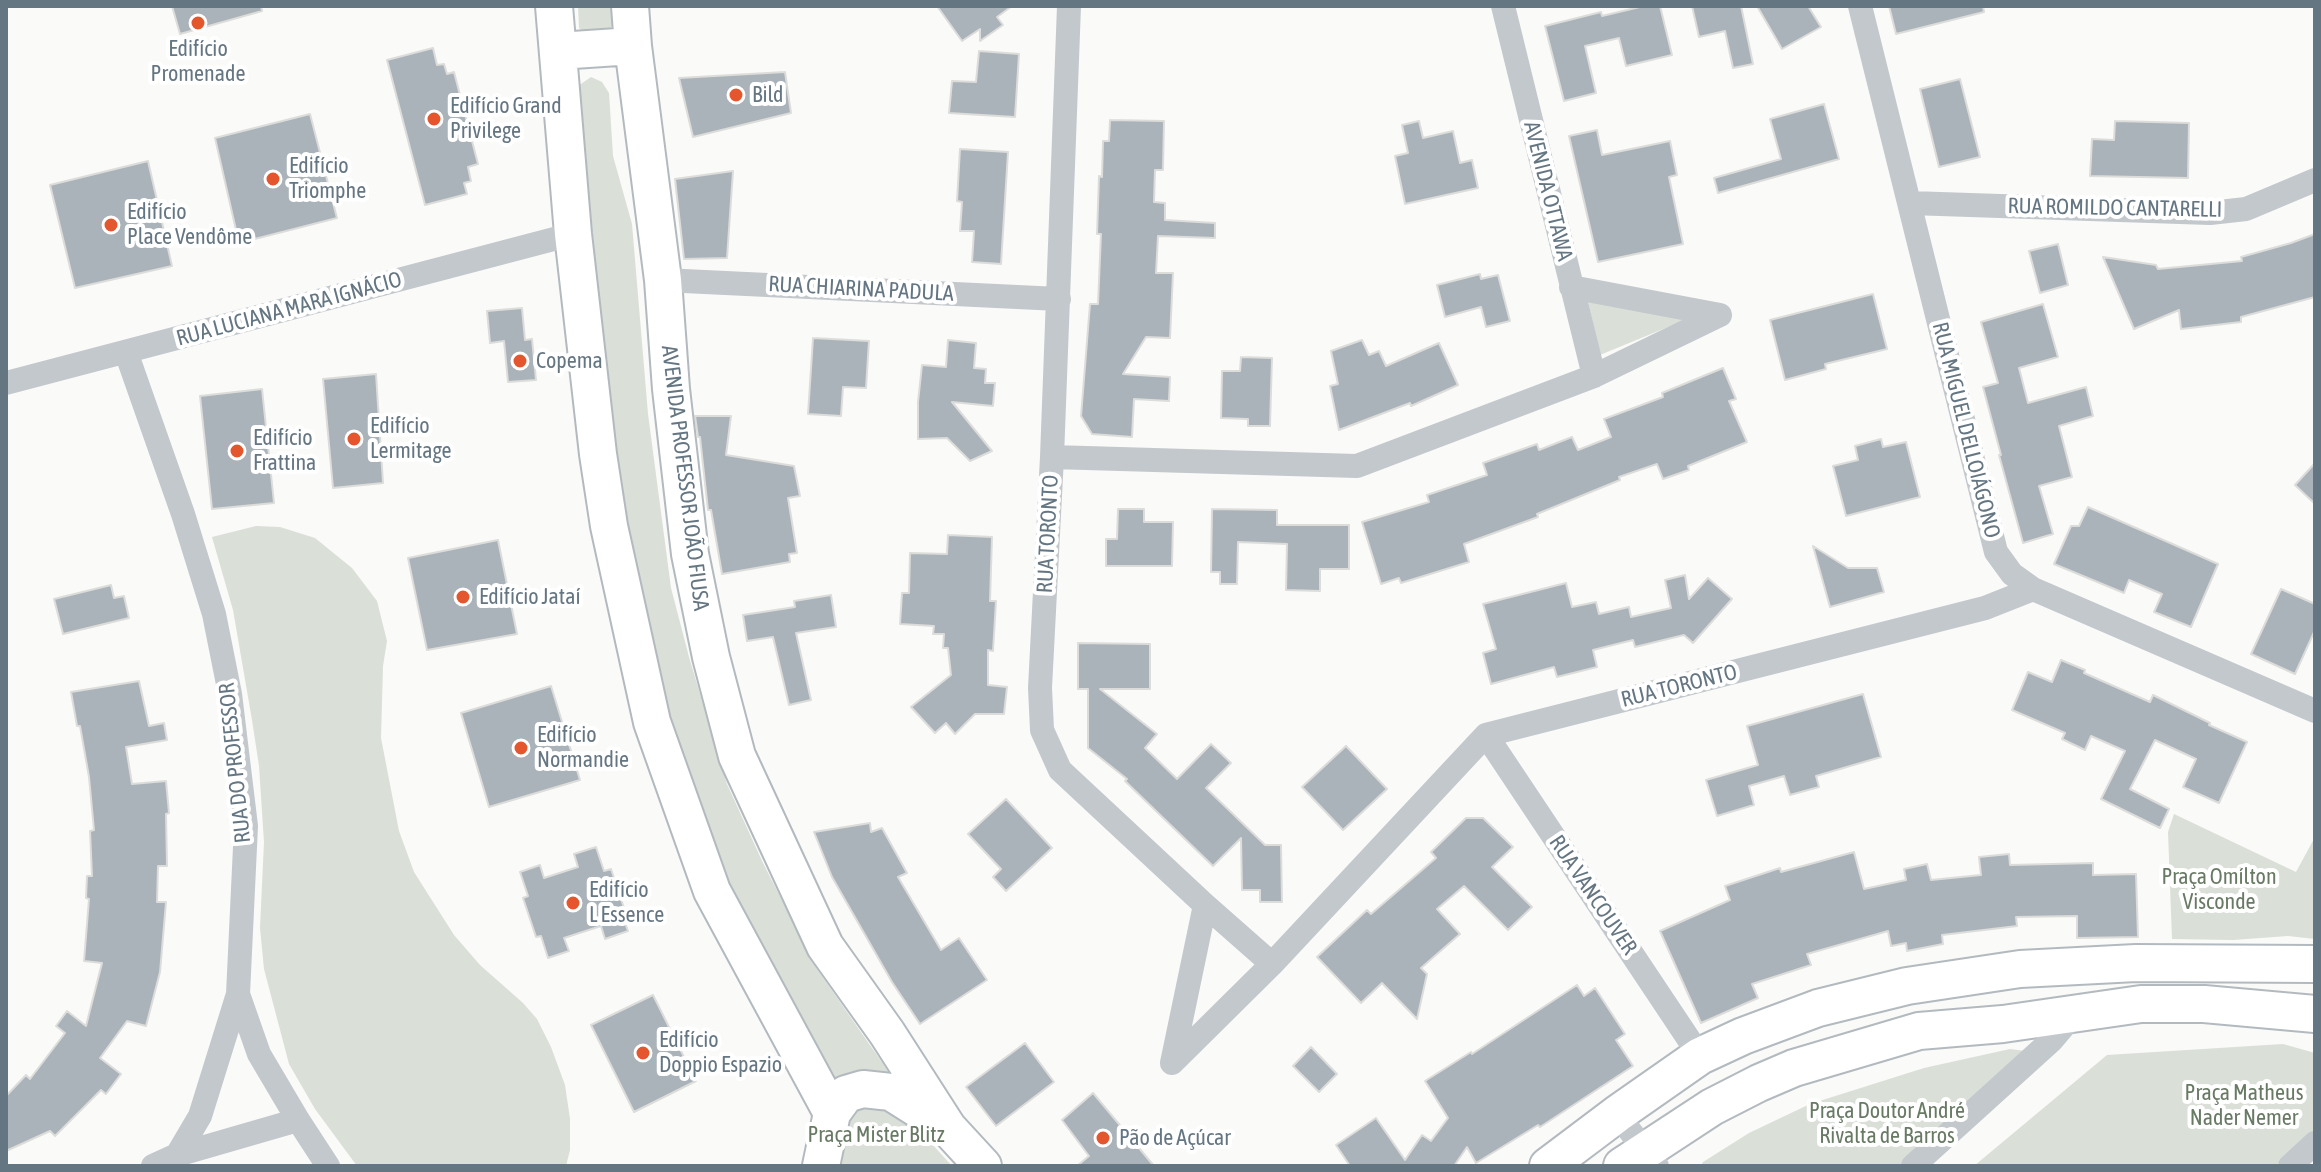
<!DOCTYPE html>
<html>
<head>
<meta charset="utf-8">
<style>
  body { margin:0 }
  #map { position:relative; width:2321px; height:1172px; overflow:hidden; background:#fafaf8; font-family:"Asap Condensed",sans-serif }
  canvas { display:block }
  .frame { position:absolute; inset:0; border:8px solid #657683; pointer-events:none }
</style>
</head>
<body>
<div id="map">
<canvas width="2321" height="1172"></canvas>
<div class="frame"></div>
</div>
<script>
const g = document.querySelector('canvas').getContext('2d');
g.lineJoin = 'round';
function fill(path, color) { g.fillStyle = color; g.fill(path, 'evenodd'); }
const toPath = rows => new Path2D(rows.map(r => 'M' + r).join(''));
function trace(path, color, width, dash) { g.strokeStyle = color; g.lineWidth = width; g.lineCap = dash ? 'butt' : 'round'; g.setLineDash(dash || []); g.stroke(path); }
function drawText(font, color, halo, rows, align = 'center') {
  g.font = font + ' "Asap Condensed",sans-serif'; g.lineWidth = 8; g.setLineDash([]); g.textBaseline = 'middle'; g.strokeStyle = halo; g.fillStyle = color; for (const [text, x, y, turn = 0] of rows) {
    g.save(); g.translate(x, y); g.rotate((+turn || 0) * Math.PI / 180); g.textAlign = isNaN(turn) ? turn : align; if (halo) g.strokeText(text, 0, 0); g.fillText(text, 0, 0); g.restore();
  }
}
fill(toPath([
  [578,6,611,6,613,24,607,35,588,37,579,28],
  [591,77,602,82,609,93,613,156,632,224,648,414,671,588,689,657,727,784,763,863,817,969,888,1071,885,1075,857,1075,831,1079,753,931,693,808,646,645,617,509,585,230,578,86],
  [1588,301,1685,320,1600,355],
  [256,526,280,527,315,538,352,568,377,601,387,641,383,666,381,738,399,831,414,872,454,935,480,965,523,1003,537,1019,551,1047,565,1085,570,1119,570,1150,566,1166,357,1166,315,1109,289,1064,264,969,260,928,264,842,259,766,252,720,233,610,212,537],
  [2174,814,2296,872,2315,837,2315,939,2288,936,2233,940,2172,939,2168,832],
  [2283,1044,2315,1053,2315,1132,2275,1166,1974,1166,2107,1055],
  [2010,1049,2025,1051,1902,1166,1701,1166,1703,1162,1749,1133,1810,1104,1924,1068],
  [857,1106,888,1106,913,1123,952,1166,835,1166,848,1117]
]), '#dadfd7');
const building = toPath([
  [172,6,261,6,262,11,180,34,172,6],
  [937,6,1012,6,997,17,1003,25,980,41,980,29,962,41,937,6],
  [1644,6,1660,6,1672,55,1626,66,1619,38,1585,46,1596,93,1564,101,1545,26,1601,12,1602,16,1644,6],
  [1692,6,1741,6,1753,64,1733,68,1725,31,1699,37,1692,6],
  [1757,6,1808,6,1821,27,1782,49,1757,6],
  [1889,6,1983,6,1984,12,1896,34,1889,6],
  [433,48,437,65,444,64,447,74,454,72,478,164,468,167,471,181,464,183,467,194,425,205,387,60,433,48],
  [979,51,1019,54,1015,117,949,113,952,81,976,82,979,51],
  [785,72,791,113,693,137,679,78,785,72],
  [1960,79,1980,157,1939,167,1920,89,1960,79],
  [1824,104,1839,159,1718,193,1714,178,1781,159,1770,119,1824,104],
  [310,114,337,218,239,243,215,138,310,114],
  [1110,120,1164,121,1163,170,1155,170,1154,202,1165,203,1165,220,1215,223,1215,238,1158,236,1156,273,1173,273,1170,338,1146,337,1123,374,1170,377,1169,401,1134,399,1132,437,1092,434,1081,416,1090,304,1098,304,1101,234,1097,234,1099,176,1102,177,1103,141,1109,141,1110,120],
  [1419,121,1423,138,1453,131,1460,163,1472,160,1478,188,1405,204,1395,156,1408,153,1402,125,1419,121],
  [2115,121,2189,123,2188,178,2090,176,2092,139,2114,140,2115,121],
  [1597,130,1602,155,1670,141,1677,175,1669,177,1683,244,1598,262,1569,136,1597,130],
  [960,149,1008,152,1001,264,972,262,974,231,960,231,962,202,957,201,960,149],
  [148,161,172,266,75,288,50,185,148,161],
  [733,171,727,258,684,259,675,179,733,171],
  [2315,234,2315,297,2241,317,2241,322,2181,329,2179,310,2134,329,2103,257,2156,265,2158,269,2242,261,2241,257,2291,243,2315,234],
  [2058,244,2068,285,2040,293,2029,251,2058,244],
  [1480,274,1481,279,1498,275,1510,321,1486,327,1481,307,1445,317,1437,285,1480,274],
  [1873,294,1887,349,1825,364,1826,369,1785,380,1770,320,1873,294],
  [2043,304,2058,357,2019,368,2028,403,2086,387,2093,416,2059,426,2072,477,2039,486,2053,534,2023,543,1999,455,2001,455,1983,387,1998,383,1981,322,2043,304],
  [522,308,525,340,532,339,536,380,508,382,504,341,490,343,487,311,522,308],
  [813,338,869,341,866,388,843,387,841,416,808,414,813,338],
  [948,340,976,343,974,368,986,369,985,383,995,383,993,406,952,402,992,451,970,461,947,438,918,439,918,402,922,365,946,367,948,340],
  [1362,340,1369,355,1379,351,1386,366,1439,343,1458,385,1411,406,1410,403,1339,430,1330,386,1338,384,1331,351,1362,340],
  [1241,357,1272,358,1270,426,1248,426,1248,419,1221,418,1222,371,1240,371,1241,357],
  [1723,368,1736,399,1729,401,1747,442,1688,466,1689,470,1663,479,1657,464,1619,477,1620,480,1537,514,1538,517,1464,544,1469,562,1401,583,1399,578,1381,584,1362,522,1429,502,1427,495,1487,475,1483,463,1537,444,1539,450,1572,437,1578,450,1611,437,1604,419,1663,397,1662,393,1723,368],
  [376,374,383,483,333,488,323,379,376,374],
  [262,389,274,503,212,509,200,396,262,389],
  [695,416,731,416,726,455,794,466,800,496,788,498,797,553,789,554,790,562,722,574,711,510,708,510,700,437,698,437,695,416],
  [1881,439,1883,447,1906,442,1920,497,1846,516,1833,466,1858,460,1855,446,1881,439],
  [2315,463,2315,504,2295,485,2315,463],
  [2088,507,2218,564,2191,627,2154,612,2162,594,2129,580,2124,593,2054,564,2071,526,2079,526,2088,507],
  [1118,509,1144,509,1144,522,1173,522,1172,566,1106,566,1106,539,1117,539,1118,509],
  [1212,509,1277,510,1277,525,1349,525,1349,569,1320,569,1320,591,1286,590,1287,544,1238,542,1237,584,1220,584,1220,572,1211,572,1212,509],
  [948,535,992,537,990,601,996,601,993,651,988,650,988,685,1007,687,1004,714,975,714,955,734,946,723,935,733,911,707,951,675,948,648,943,648,944,634,933,634,934,626,900,624,902,593,909,593,910,553,947,554,948,535],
  [498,540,517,634,427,650,408,558,498,540],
  [1813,546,1848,568,1877,568,1884,592,1830,607,1813,546],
  [1685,575,1689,599,1708,578,1732,599,1693,643,1684,635,1635,647,1633,640,1593,650,1597,667,1557,677,1554,667,1491,684,1483,653,1496,649,1483,604,1566,583,1572,607,1596,602,1599,614,1629,607,1631,617,1671,608,1665,580,1685,575],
  [111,585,114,598,124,596,129,618,63,634,54,599,111,585],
  [2281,589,2315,604,2315,630,2295,674,2251,654,2281,589],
  [831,595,836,627,796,633,811,700,789,705,773,637,747,641,743,615,795,607,794,601,831,595],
  [1078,643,1150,644,1150,689,1100,689,1157,734,1145,748,1177,779,1211,744,1231,763,1206,788,1265,845,1281,845,1282,902,1260,902,1260,890,1242,890,1241,838,1213,866,1125,781,1127,779,1088,748,1088,689,1078,689,1078,643],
  [2061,660,2085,670,2084,673,2150,702,2153,695,2210,723,2209,725,2247,742,2219,803,2183,787,2196,759,2155,740,2130,789,2169,809,2160,828,2101,799,2125,751,2091,736,2085,750,2062,739,2065,733,2012,710,2028,672,2052,682,2061,660],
  [139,681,149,726,164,723,167,740,126,747,132,784,166,781,169,813,166,814,167,866,158,866,157,902,166,902,160,972,146,1026,127,1021,100,1058,121,1074,106,1094,101,1090,55,1136,50,1131,6,1151,6,1096,26,1075,30,1079,65,1033,56,1026,67,1011,86,1026,102,963,84,961,89,899,86,898,87,876,92,876,90,831,94,830,89,777,80,726,77,726,71,692,139,681],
  [551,686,580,780,489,807,461,713,551,686],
  [1863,694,1881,757,1816,776,1819,787,1790,795,1784,776,1749,786,1754,805,1717,816,1706,780,1758,765,1747,726,1863,694],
  [1346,746,1387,789,1343,830,1302,787,1346,746],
  [1006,799,1052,848,1006,891,993,877,1001,869,968,834,1006,799],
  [1466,818,1483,818,1513,847,1492,867,1532,907,1508,930,1464,886,1437,909,1460,934,1421,968,1427,974,1417,1019,1382,983,1361,1003,1317,957,1367,910,1371,914,1436,858,1431,852,1466,818],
  [870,823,871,832,882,828,907,873,898,877,941,950,959,938,987,980,920,1024,892,982,832,877,814,832,870,823],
  [596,847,604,871,611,869,624,908,620,909,628,931,605,939,601,926,564,938,569,951,548,958,541,936,536,937,523,898,528,896,520,872,540,865,544,878,578,867,574,854,596,847],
  [1854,852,1864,889,1906,880,1904,869,1927,864,1931,880,1981,875,1979,857,2009,854,2010,865,2093,863,2093,875,2136,874,2138,937,2077,938,2077,916,2016,917,2017,926,1942,935,1943,944,1907,951,1906,943,1891,946,1888,931,1807,954,1811,965,1752,984,1758,998,1701,1023,1660,931,1730,900,1725,886,1780,868,1781,872,1854,852],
  [1577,985,1584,996,1595,988,1625,1034,1616,1040,1633,1066,1540,1127,1538,1125,1476,1163,1467,1147,1454,1166,1350,1166,1336,1145,1376,1118,1405,1160,1422,1135,1431,1141,1448,1118,1425,1081,1471,1052,1472,1054,1577,985],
  [653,995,696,1081,634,1112,591,1025,653,995],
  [1025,1043,1054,1082,996,1126,966,1087,1025,1043],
  [1311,1047,1337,1074,1319,1092,1293,1066,1311,1047],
  [1093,1093,1154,1166,1077,1166,1089,1156,1062,1120,1093,1093]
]);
fill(building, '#aab3b9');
trace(building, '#dcdcda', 2);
const secondary = toPath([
  [554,6,573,234,598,454,609,526,652,722,712,891,832,1113,821,1166],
  [630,6,633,46,663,280,671,389,690,554,711,657,737,756,825,946,887,1033,948,1128,983,1166],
  [558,51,633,46],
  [832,1113,846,1094,863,1089,891,1092,937,1121],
  [1548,1166,1617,1114,1700,1056,1743,1036,1818,1008,1907,986,2020,969,2136,963,2315,964],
  [1622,1166,1712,1107,1759,1083,1794,1068,1919,1031,2003,1024,2141,1004,2204,1004,2315,1014]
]);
trace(secondary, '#b3babf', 40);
trace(toPath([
  [1069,6,1052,457,1040,688,1042,730,1060,770,1205,905,1272,964],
  [1503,6,1594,376],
  [1860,6,1996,552,2012,574,2033,589,2315,711],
  [1910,203,2210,213,2246,209,2315,180],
  [663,280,1059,299],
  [1571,287,1720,315],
  [126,352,183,514,214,614,230,694,246,826,238,994,259,1054,298,1120,328,1166],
  [6,383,573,234],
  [1052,457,1357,466,1594,376,1720,315],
  [1486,735,1700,1056],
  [1172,1063,1272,964,1486,735,1985,608,2033,589],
  [1172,1063,1205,905],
  [1617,1114,1657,1166],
  [177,1155,200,1116,238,994],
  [153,1166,177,1155,298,1120],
  [1913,1166,2052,1040,2074,1014],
  [2290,1166,2315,1143]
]), '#c3c8cc', 24);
trace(secondary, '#fff', 36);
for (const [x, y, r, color] of [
  [198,23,8,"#e4572e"],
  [736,95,8,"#e4572e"],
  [434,119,8,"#e4572e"],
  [273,179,8,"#e4572e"],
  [111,225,8,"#e4572e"],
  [520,361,8,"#e4572e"],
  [354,439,8,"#e4572e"],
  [237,451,8,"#e4572e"],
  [463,597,8,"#e4572e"],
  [521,748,8,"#e4572e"],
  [573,903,8,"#e4572e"],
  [643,1053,8,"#e4572e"],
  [1103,1138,8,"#e4572e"]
]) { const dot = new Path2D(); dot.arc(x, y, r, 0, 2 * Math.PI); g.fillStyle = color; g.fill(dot); trace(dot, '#fff', 3); }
drawText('22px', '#657683', '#fff', [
  ["Edifício",198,49,"center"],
  ["Promenade",198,74,"center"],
  ["Bild",752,95],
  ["Edifício Grand",450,106],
  ["Privilege",450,131],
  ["Edifício",289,166],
  ["Triomphe",289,191],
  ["Edifício",127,212],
  ["Place Vendôme",127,237],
  ["Copema",536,361],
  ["Edifício",370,426],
  ["Lermitage",370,451],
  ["Edifício",253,438],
  ["Frattina",253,463],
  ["Edifício Jataí",479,597],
  ["Edifício",537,735],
  ["Normandie",537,760],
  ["Edifício",589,890],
  ["L Essence",589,915],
  ["Edifício",659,1040],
  ["Doppio Espazio",659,1065],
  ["Pão de Açúcar",1119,1138]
], 'left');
drawText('22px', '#657683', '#fff', [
  ["AVENIDA OTTAWA",1548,191,76],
  ["RUA ROMILDO CANTARELLI",2115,208,1],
  ["RUA CHIARINA PADULA",861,289,3],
  ["RUA LUCIANA MARA IGNÁCIO",289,309,-15],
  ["RUA MIGUEL DELLOIÁGONO",1966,430,76],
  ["AVENIDA PROFESSOR JOÃO FIUSA",685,478,83],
  ["RUA TORONTO",1048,534,-87],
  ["RUA TORONTO",1679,686,-14],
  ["RUA DO PROFESSOR",235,763,-96],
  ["RUA VANCOUVER",1593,895,56]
]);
drawText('22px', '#687a64', '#fff', [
  ["Praça Omílton",2219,877],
  ["Visconde",2219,902],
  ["Praça Matheus",2244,1093],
  ["Nader Nemer",2244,1118],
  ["Praça Doutor André",1887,1111],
  ["Rivalta de Barros",1887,1136],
  ["Praça Mister Blitz",876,1135]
]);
</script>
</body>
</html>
